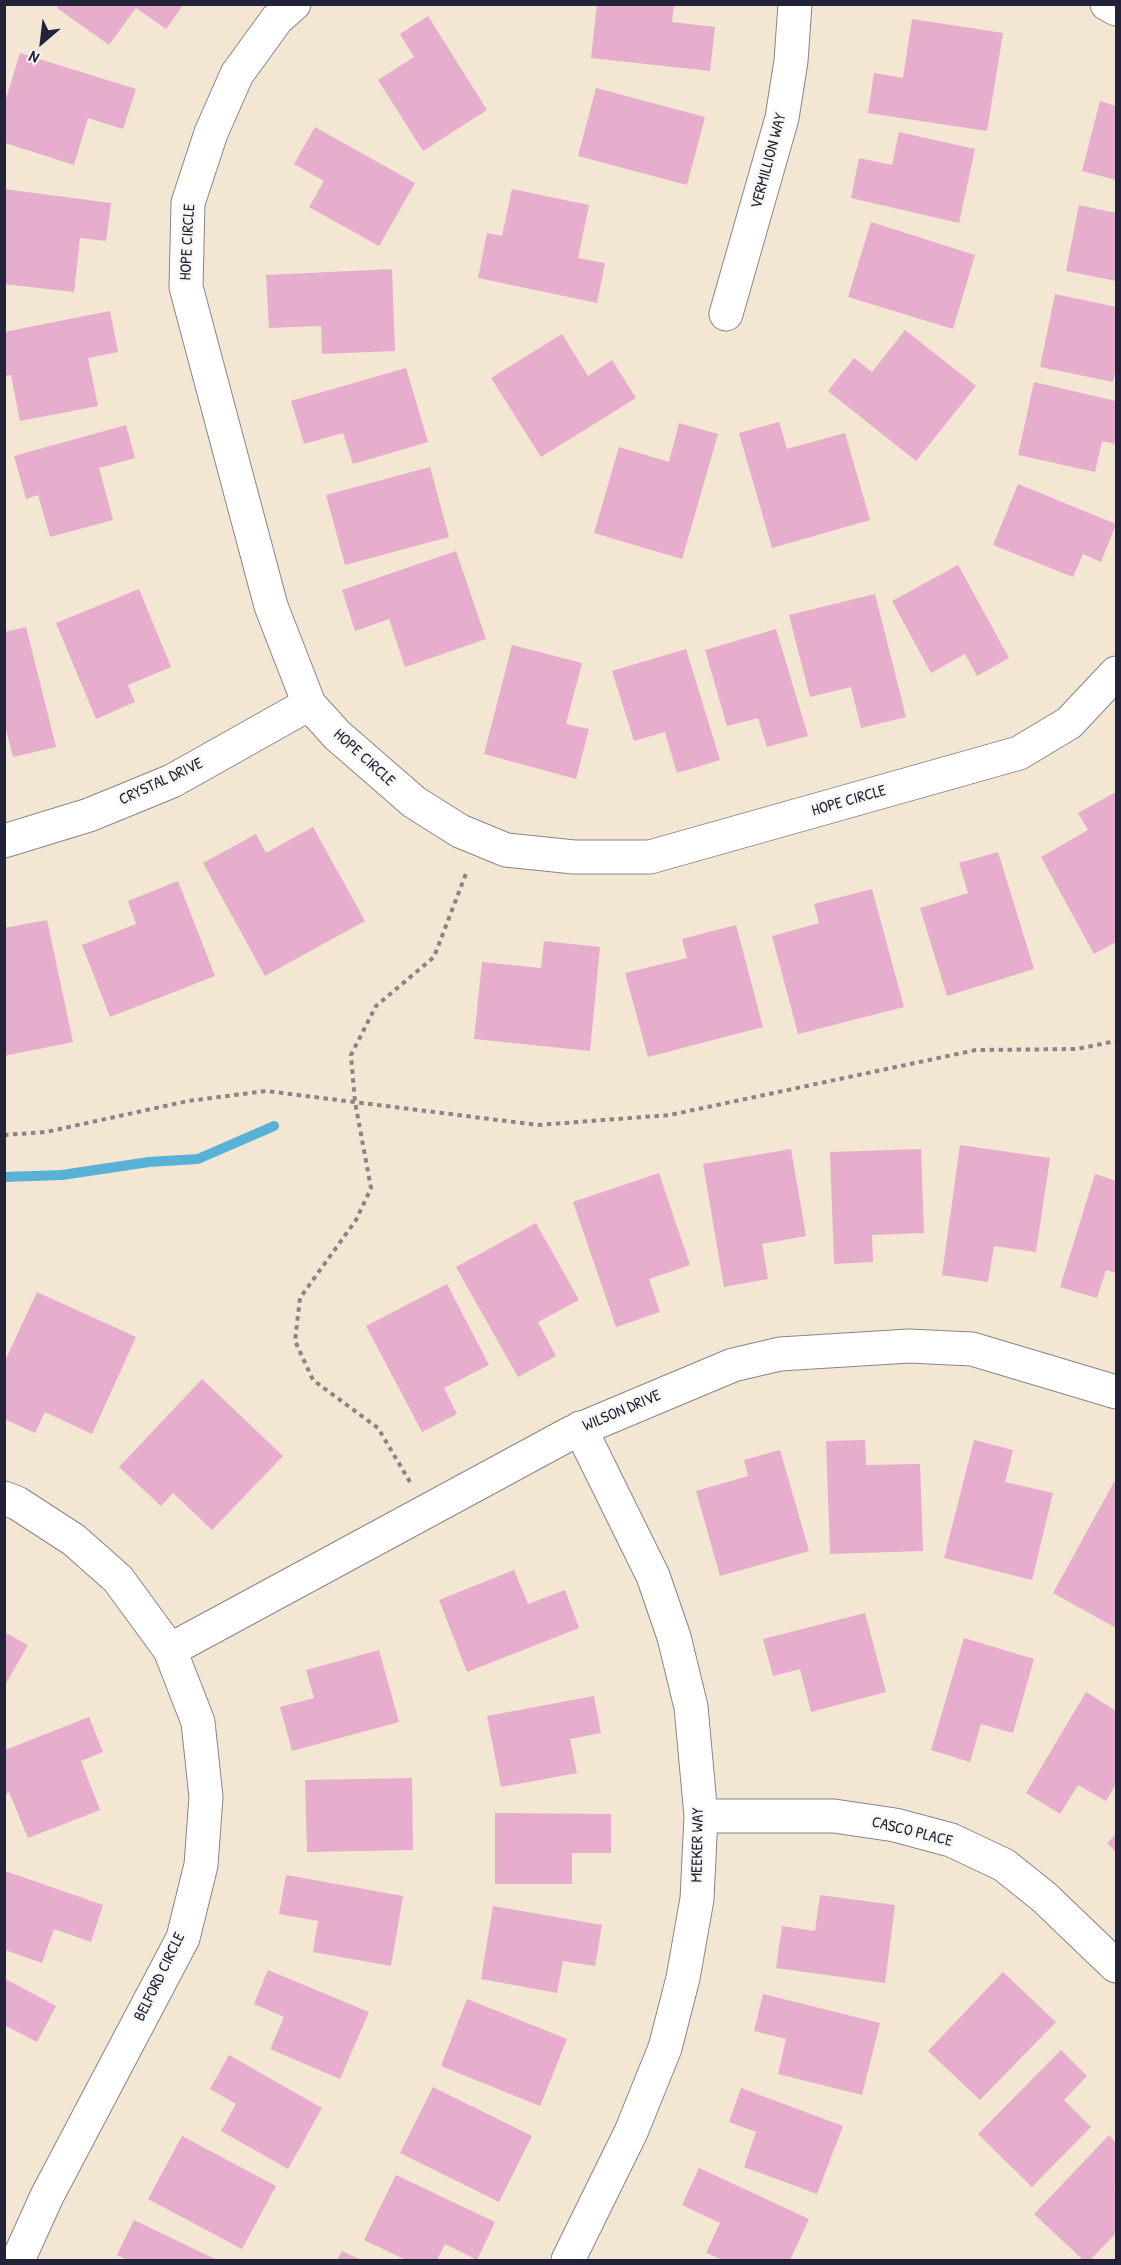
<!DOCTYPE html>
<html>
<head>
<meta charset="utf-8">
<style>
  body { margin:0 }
  #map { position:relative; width:1121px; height:2265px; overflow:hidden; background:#f3e7d3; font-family:"Patrick Hand",sans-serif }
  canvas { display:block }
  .frame { position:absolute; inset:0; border:6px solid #22223b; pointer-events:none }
  .north { position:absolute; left:12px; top:12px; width:60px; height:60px; -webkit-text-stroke:4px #f6f6f2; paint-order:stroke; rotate:208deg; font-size:16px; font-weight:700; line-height:24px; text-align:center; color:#22223b }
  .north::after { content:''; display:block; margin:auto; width:21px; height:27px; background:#22223b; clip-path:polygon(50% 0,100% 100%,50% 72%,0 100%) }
</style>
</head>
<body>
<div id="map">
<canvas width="1121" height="2265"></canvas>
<div class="frame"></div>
<div class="north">N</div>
</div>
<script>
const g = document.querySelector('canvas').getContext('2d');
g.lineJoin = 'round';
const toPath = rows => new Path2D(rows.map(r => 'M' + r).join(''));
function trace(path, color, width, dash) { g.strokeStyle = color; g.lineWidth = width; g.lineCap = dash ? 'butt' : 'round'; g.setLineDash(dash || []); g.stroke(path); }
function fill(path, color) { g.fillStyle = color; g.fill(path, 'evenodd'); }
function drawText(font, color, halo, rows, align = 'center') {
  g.font = font + ' "Patrick Hand",sans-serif'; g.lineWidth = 5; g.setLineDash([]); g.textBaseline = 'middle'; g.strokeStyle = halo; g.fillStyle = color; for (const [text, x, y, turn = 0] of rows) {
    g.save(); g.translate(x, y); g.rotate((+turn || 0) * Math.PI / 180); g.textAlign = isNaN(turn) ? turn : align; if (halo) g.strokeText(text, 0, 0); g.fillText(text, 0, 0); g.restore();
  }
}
trace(toPath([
  [4,1177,62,1175,149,1162,198,1159,274,1126]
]), '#58b2d5', 10);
fill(toPath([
  [59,4,184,4,166,29,136,8,109,45,57,8],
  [597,4,674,4,672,22,715,27,710,71,591,58],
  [428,16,487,110,423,151,378,80,414,57,400,34],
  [912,19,1003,33,987,131,868,113,874,73,903,78],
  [20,53,136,89,123,129,88,118,74,165,5,143,5,102],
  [596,88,705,117,687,185,578,156],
  [1100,101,1116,106,1116,180,1082,171],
  [315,127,415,183,379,246,309,207,324,181,294,164],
  [899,132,975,149,959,223,851,198,859,158,892,165],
  [4,189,111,203,106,241,80,238,74,292,4,284],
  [512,189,589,205,578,258,605,263,597,303,478,278,487,233,502,236],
  [1079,205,1116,213,1116,281,1066,271],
  [871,222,975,255,953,329,848,297],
  [392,269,395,351,322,354,321,326,269,328,266,275],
  [1055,294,1116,307,1116,367,1113,382,1040,367],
  [110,311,118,352,88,358,98,406,20,421,11,375,4,376,4,332],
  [905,330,976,386,916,461,828,391,854,358,872,372],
  [562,334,588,376,612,360,636,398,541,457,491,378],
  [406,368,428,442,353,464,343,433,304,444,291,401],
  [1034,382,1116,401,1116,444,1102,441,1095,472,1018,455],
  [779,422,787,449,845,433,870,520,772,548,739,433],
  [679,423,718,434,682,559,594,533,619,447,669,462],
  [126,425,135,458,99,468,113,520,50,537,38,495,26,499,14,456],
  [430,467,449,537,345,565,326,495],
  [1018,484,1116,524,1101,562,1083,554,1073,577,993,545],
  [456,551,486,639,405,667,389,619,355,631,342,590],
  [958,565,1009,658,977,676,965,654,931,673,892,601],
  [139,589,171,667,128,685,135,702,96,719,56,623],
  [875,594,906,717,861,728,851,687,810,697,789,615],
  [26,627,56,747,13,757,4,722,4,632],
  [776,629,808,736,767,747,758,718,727,726,705,650],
  [512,645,582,663,566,724,589,729,576,779,484,754],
  [686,649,720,760,677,773,665,732,634,741,612,671],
  [1116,792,1116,942,1094,954,1041,857,1088,830,1078,813],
  [313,827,365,921,265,976,203,863,256,834,266,853],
  [998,852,1034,969,947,996,920,908,968,893,959,863],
  [178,881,215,976,110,1017,82,945,136,924,128,901],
  [872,889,904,1007,798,1034,772,936,819,923,814,904],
  [47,920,73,1042,4,1056,4,928],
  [736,925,763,1027,648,1057,625,973,687,958,682,939],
  [544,941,600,947,590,1051,474,1039,482,962,541,968],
  [960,1145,1050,1158,1036,1252,994,1246,988,1282,942,1275],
  [791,1149,806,1236,762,1244,768,1279,724,1287,703,1164],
  [921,1149,924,1233,872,1235,873,1262,834,1264,830,1152],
  [659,1173,690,1265,649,1279,660,1312,616,1327,573,1202],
  [1095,1174,1116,1181,1116,1273,1106,1270,1097,1298,1060,1287],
  [536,1223,579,1300,538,1322,556,1356,518,1377,456,1267],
  [447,1284,489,1365,444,1388,457,1414,422,1432,366,1326],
  [37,1292,136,1337,92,1434,45,1412,35,1433,4,1419,4,1363],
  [202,1379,283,1456,212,1530,173,1493,161,1506,119,1467],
  [865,1440,866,1465,920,1464,923,1551,830,1554,826,1441],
  [974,1440,1013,1450,1005,1482,1053,1493,1032,1580,944,1558],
  [780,1450,809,1551,720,1576,696,1491,748,1476,744,1460],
  [1114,1482,1116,1483,1116,1628,1053,1593],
  [514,1570,528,1604,565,1590,579,1628,467,1672,439,1600],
  [865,1613,886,1692,811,1712,800,1669,773,1676,763,1639],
  [4,1632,28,1645,4,1687],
  [964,1638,1034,1659,1013,1733,981,1724,970,1762,931,1750],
  [379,1650,399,1722,292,1751,280,1707,314,1698,306,1670],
  [1086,1692,1116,1711,1116,1784,1106,1801,1078,1785,1060,1814,1026,1793],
  [594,1696,601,1733,570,1739,577,1773,501,1787,487,1716],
  [89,1717,103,1752,81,1761,100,1810,28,1838,9,1792,5,1795,5,1750],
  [412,1778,413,1850,307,1852,305,1780],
  [495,1813,611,1814,611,1853,572,1853,572,1884,495,1884],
  [1116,1834,1116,1852,1107,1843],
  [5,1871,103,1905,91,1942,54,1929,42,1963,5,1950],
  [286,1875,403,1896,391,1966,313,1952,318,1921,279,1914],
  [820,1895,895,1905,885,1983,776,1968,782,1926,815,1931],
  [493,1906,602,1925,595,1966,563,1961,557,1993,481,1979],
  [268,1970,369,2012,340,2079,270,2049,284,2017,254,2004],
  [1003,1972,1056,2022,980,2100,928,2051],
  [4,1978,56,2006,37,2042,6,2026,4,2030],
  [763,1994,880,2023,862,2095,778,2074,786,2039,754,2031],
  [467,1999,567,2039,540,2106,441,2066],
  [1061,2050,1087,2076,1064,2100,1091,2127,1032,2187,978,2134],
  [229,2055,322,2108,288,2169,221,2131,236,2104,210,2089],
  [433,2087,532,2136,499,2202,400,2153],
  [741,2088,843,2126,817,2194,744,2167,756,2132,729,2122],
  [1109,2135,1116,2143,1116,2183,1114,2186,1116,2189,1116,2233,1090,2260,1083,2260,1034,2214],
  [182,2136,276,2186,242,2249,148,2199],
  [699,2168,809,2219,790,2260,723,2260,706,2253,720,2223,682,2205],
  [396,2175,495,2222,477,2260,445,2244,437,2260,406,2260,364,2240],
  [134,2220,217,2260,128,2260,117,2255],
  [342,2251,361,2260,337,2260]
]), '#e6adcd');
const minor = toPath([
  [294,4,277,19,237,74,211,133,188,203,186,287,271,606,309,704,337,735,414,802,460,831,506,850,574,857,650,857,1019,753,1069,723,1116,673],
  [1107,4,1116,9],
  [726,314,782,118,791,61,795,4],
  [4,841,89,815,172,781,309,704],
  [4,1498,17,1503,74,1540,118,1579,170,1650,198,1722,206,1797,201,1865,183,1938,47,2196,18,2260],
  [170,1650,571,1433,733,1365,780,1354,909,1346,972,1349,1116,1392],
  [701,1816,834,1816,895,1825,951,1840,1004,1865,1044,1897,1116,1966],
  [568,2260,631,2132,665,2048,683,1978,697,1899,701,1816,691,1707,674,1637,653,1576,580,1428]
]);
trace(minor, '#8a8487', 35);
trace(toPath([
  [4,1135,46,1132,188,1101,266,1091,538,1125,670,1115,976,1050,1077,1049,1116,1041],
  [410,1482,378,1428,313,1380,295,1341,300,1298,356,1220,371,1188,355,1102,351,1055,376,1006,434,957,467,871]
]), '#8a8487', 4, [4.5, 4.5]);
trace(minor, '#fff', 33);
drawText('16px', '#22223b', '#f6f6f2', [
  ["VERMILLION WAY",769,161,-75],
  ["HOPE CIRCLE",188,242,-87],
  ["HOPE CIRCLE",364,758,42],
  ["CRYSTAL DRIVE",161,782,-25],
  ["HOPE CIRCLE",849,801,-16],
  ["WILSON DRIVE",622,1411,-23],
  ["CASCO PLACE",912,1832,14],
  ["MEEKER WAY",698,1845,-89],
  ["BELFORD CIRCLE",160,1977,-64]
]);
</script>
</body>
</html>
